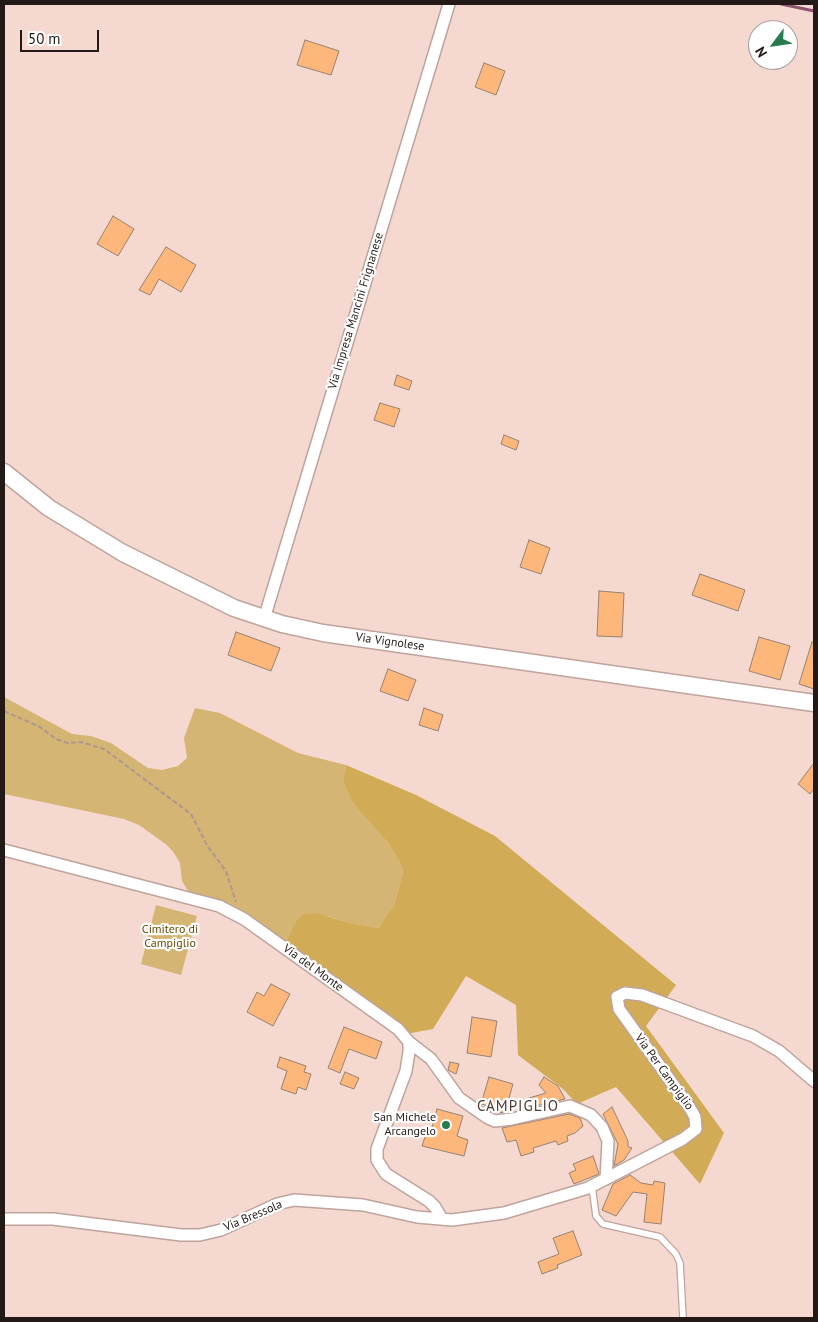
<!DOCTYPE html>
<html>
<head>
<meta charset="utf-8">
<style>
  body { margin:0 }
  #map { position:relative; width:818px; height:1322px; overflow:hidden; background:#f5d9d0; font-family:"PT Sans",sans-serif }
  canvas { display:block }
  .frame { position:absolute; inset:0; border:5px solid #231916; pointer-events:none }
  .north { position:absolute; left:748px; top:20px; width:50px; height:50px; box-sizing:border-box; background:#fff; border:1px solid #a7a3a2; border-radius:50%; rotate:239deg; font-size:14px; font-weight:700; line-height:20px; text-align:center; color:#231916 }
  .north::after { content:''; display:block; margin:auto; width:18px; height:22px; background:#287b4e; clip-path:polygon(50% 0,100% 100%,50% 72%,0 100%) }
  .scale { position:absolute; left:20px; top:30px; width:79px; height:22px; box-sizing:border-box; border:2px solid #231916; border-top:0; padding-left:6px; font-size:15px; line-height:18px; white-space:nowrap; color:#231916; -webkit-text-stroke:4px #fff; paint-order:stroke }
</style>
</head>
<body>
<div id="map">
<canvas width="818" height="1322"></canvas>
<div class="frame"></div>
<div class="north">N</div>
<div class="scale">50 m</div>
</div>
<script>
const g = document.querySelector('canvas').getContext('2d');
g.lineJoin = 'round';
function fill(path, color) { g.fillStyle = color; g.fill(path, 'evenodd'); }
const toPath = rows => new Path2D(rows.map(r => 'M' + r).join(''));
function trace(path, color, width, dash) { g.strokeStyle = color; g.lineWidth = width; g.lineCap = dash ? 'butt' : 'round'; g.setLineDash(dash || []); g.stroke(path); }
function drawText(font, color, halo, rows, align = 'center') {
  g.font = font + ' "PT Sans",sans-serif'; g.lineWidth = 4.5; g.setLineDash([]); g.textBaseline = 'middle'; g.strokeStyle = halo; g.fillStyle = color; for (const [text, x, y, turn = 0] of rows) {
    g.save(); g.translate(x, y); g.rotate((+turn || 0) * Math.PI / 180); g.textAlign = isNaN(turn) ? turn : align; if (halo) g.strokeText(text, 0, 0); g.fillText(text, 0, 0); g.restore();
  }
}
fill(toPath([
  [4,697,72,734,91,736,111,743,148,768,162,770,178,766,187,758,184,738,195,708,220,713,298,753,346,765,343,779,360,812,389,844,401,865,403,872,394,905,387,918,379,928,350,923,327,916,296,921,285,943,236,908,208,896,195,895,188,891,182,881,180,863,174,853,167,845,139,825,124,819,4,794],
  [156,905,197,916,181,975,141,964]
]), '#d4b573');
fill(toPath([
  [346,765,416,795,495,836,676,985,646,1026,724,1133,700,1184,616,1087,577,1104,563,1089,518,1055,516,1005,466,976,433,1029,411,1033,285,943,296,921,304,914,316,913,350,923,379,928,394,905,403,872,401,865,389,844,360,812,350,796,343,779]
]), '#d1ab56');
trace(toPath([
  [781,4,814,11]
]), '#8f536d', 3);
const building = toPath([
  [305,40,339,51,331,75,297,65,305,40],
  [484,63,505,71,496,95,475,87,484,63],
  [113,216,134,229,118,256,97,244,113,216],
  [166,247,196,265,181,292,159,279,150,295,139,290,166,247],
  [397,375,412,381,409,390,394,385,397,375],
  [380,403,400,409,394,427,374,420,380,403],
  [504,435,519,441,516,450,501,444,504,435],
  [529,540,550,548,541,574,520,567,529,540],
  [700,574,745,590,738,611,692,595,700,574],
  [599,591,624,593,622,637,597,636,599,591],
  [236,632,280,648,271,671,228,655,236,632],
  [759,637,790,646,780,680,749,671,759,637],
  [812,642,814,643,814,689,799,684,812,642],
  [388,669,416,680,408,701,380,691,388,669],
  [424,708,443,715,438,731,419,725,424,708],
  [814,763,814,789,810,794,798,784,814,763],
  [271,984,290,994,273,1026,247,1012,257,992,264,996,271,984],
  [472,1017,497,1021,491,1057,467,1053,472,1017],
  [344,1027,382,1042,376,1059,349,1049,340,1073,328,1068,344,1027],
  [280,1057,306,1066,304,1072,311,1074,306,1090,298,1087,296,1094,281,1089,287,1071,277,1067,280,1057],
  [450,1062,459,1064,456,1074,448,1070,450,1062],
  [345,1072,359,1078,354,1089,340,1084,345,1072],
  [489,1077,513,1084,505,1112,496,1113,491,1111,492,1107,481,1104,489,1077],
  [544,1077,558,1086,565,1099,531,1107,529,1098,546,1093,539,1085,544,1077],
  [612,1107,628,1141,628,1147,632,1148,624,1160,614,1166,618,1144,603,1114,612,1107],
  [437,1109,463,1116,457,1136,468,1140,464,1156,422,1146,426,1134,430,1135,437,1109],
  [569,1114,580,1118,583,1126,575,1133,567,1136,568,1141,558,1145,556,1141,533,1148,534,1152,521,1156,516,1140,507,1142,502,1128,569,1114],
  [593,1156,599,1174,574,1184,569,1173,576,1170,573,1164,593,1156],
  [630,1175,641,1183,653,1185,654,1181,665,1183,661,1224,644,1222,647,1194,633,1192,616,1216,602,1210,613,1184,630,1175],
  [573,1231,582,1255,557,1265,558,1268,542,1274,538,1262,559,1254,553,1238,573,1231]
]);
fill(building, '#fdb77a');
trace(building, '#958272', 1);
const service = toPath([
  [592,1186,596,1216,603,1224,660,1237,676,1254,680,1263,683,1318]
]);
const minor = toPath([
  [264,619,449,4],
  [4,850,219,906,244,919,398,1029,409,1042,409,1052,406,1071,377,1149,377,1160,386,1174,429,1201,435,1207,442,1219],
  [409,1042,431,1059,459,1098,488,1118,495,1121,512,1119,570,1106,591,1115,602,1127,608,1141,606,1179],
  [4,1219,53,1219,181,1235,200,1235,221,1230,277,1204,294,1200,363,1205,417,1217,452,1220,504,1213,588,1188,683,1139,696,1129,695,1117,690,1108,619,1009,617,997,625,993,642,995,753,1036,779,1051,814,1081]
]);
const secondary = toPath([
  [4,472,49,508,123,553,234,608,282,624,323,633,814,703]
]);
trace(service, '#bea49c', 8);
trace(minor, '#bea49c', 14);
trace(secondary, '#bea49c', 19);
trace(toPath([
  [4,711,40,727,56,739,68,743,81,742,104,749,191,814,208,847,226,871,236,902]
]), '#ad9790', 2, [5, 2.5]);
trace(service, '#fff', 5.5);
trace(minor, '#fff', 11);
trace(secondary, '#fff', 16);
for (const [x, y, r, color] of [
  [446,1125,5,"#287b4e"]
]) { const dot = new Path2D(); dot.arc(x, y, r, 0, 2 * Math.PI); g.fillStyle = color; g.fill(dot); trace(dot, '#fff', 2); }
drawText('12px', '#231916', '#fff', [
  ["Via Impresa Mancini Frignanese",356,311,-73],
  ["Via Vignolese",390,642,8],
  ["Via del Monte",313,968,36],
  ["Via Per Campiglio",664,1072,54],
  ["Via Bressola",253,1216,-23]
]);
drawText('12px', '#654b05', '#fff', [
  ["Cimitero di",170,930],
  ["Campiglio",170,944]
]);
drawText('12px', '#231916', '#fff', [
  ["San Michele",436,1118],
  ["Arcangelo",436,1132]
], 'right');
g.letterSpacing = '1px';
drawText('15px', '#503a33', '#fff', [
  ["CAMPIGLIO",518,1107]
]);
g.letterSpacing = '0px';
</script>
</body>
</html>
